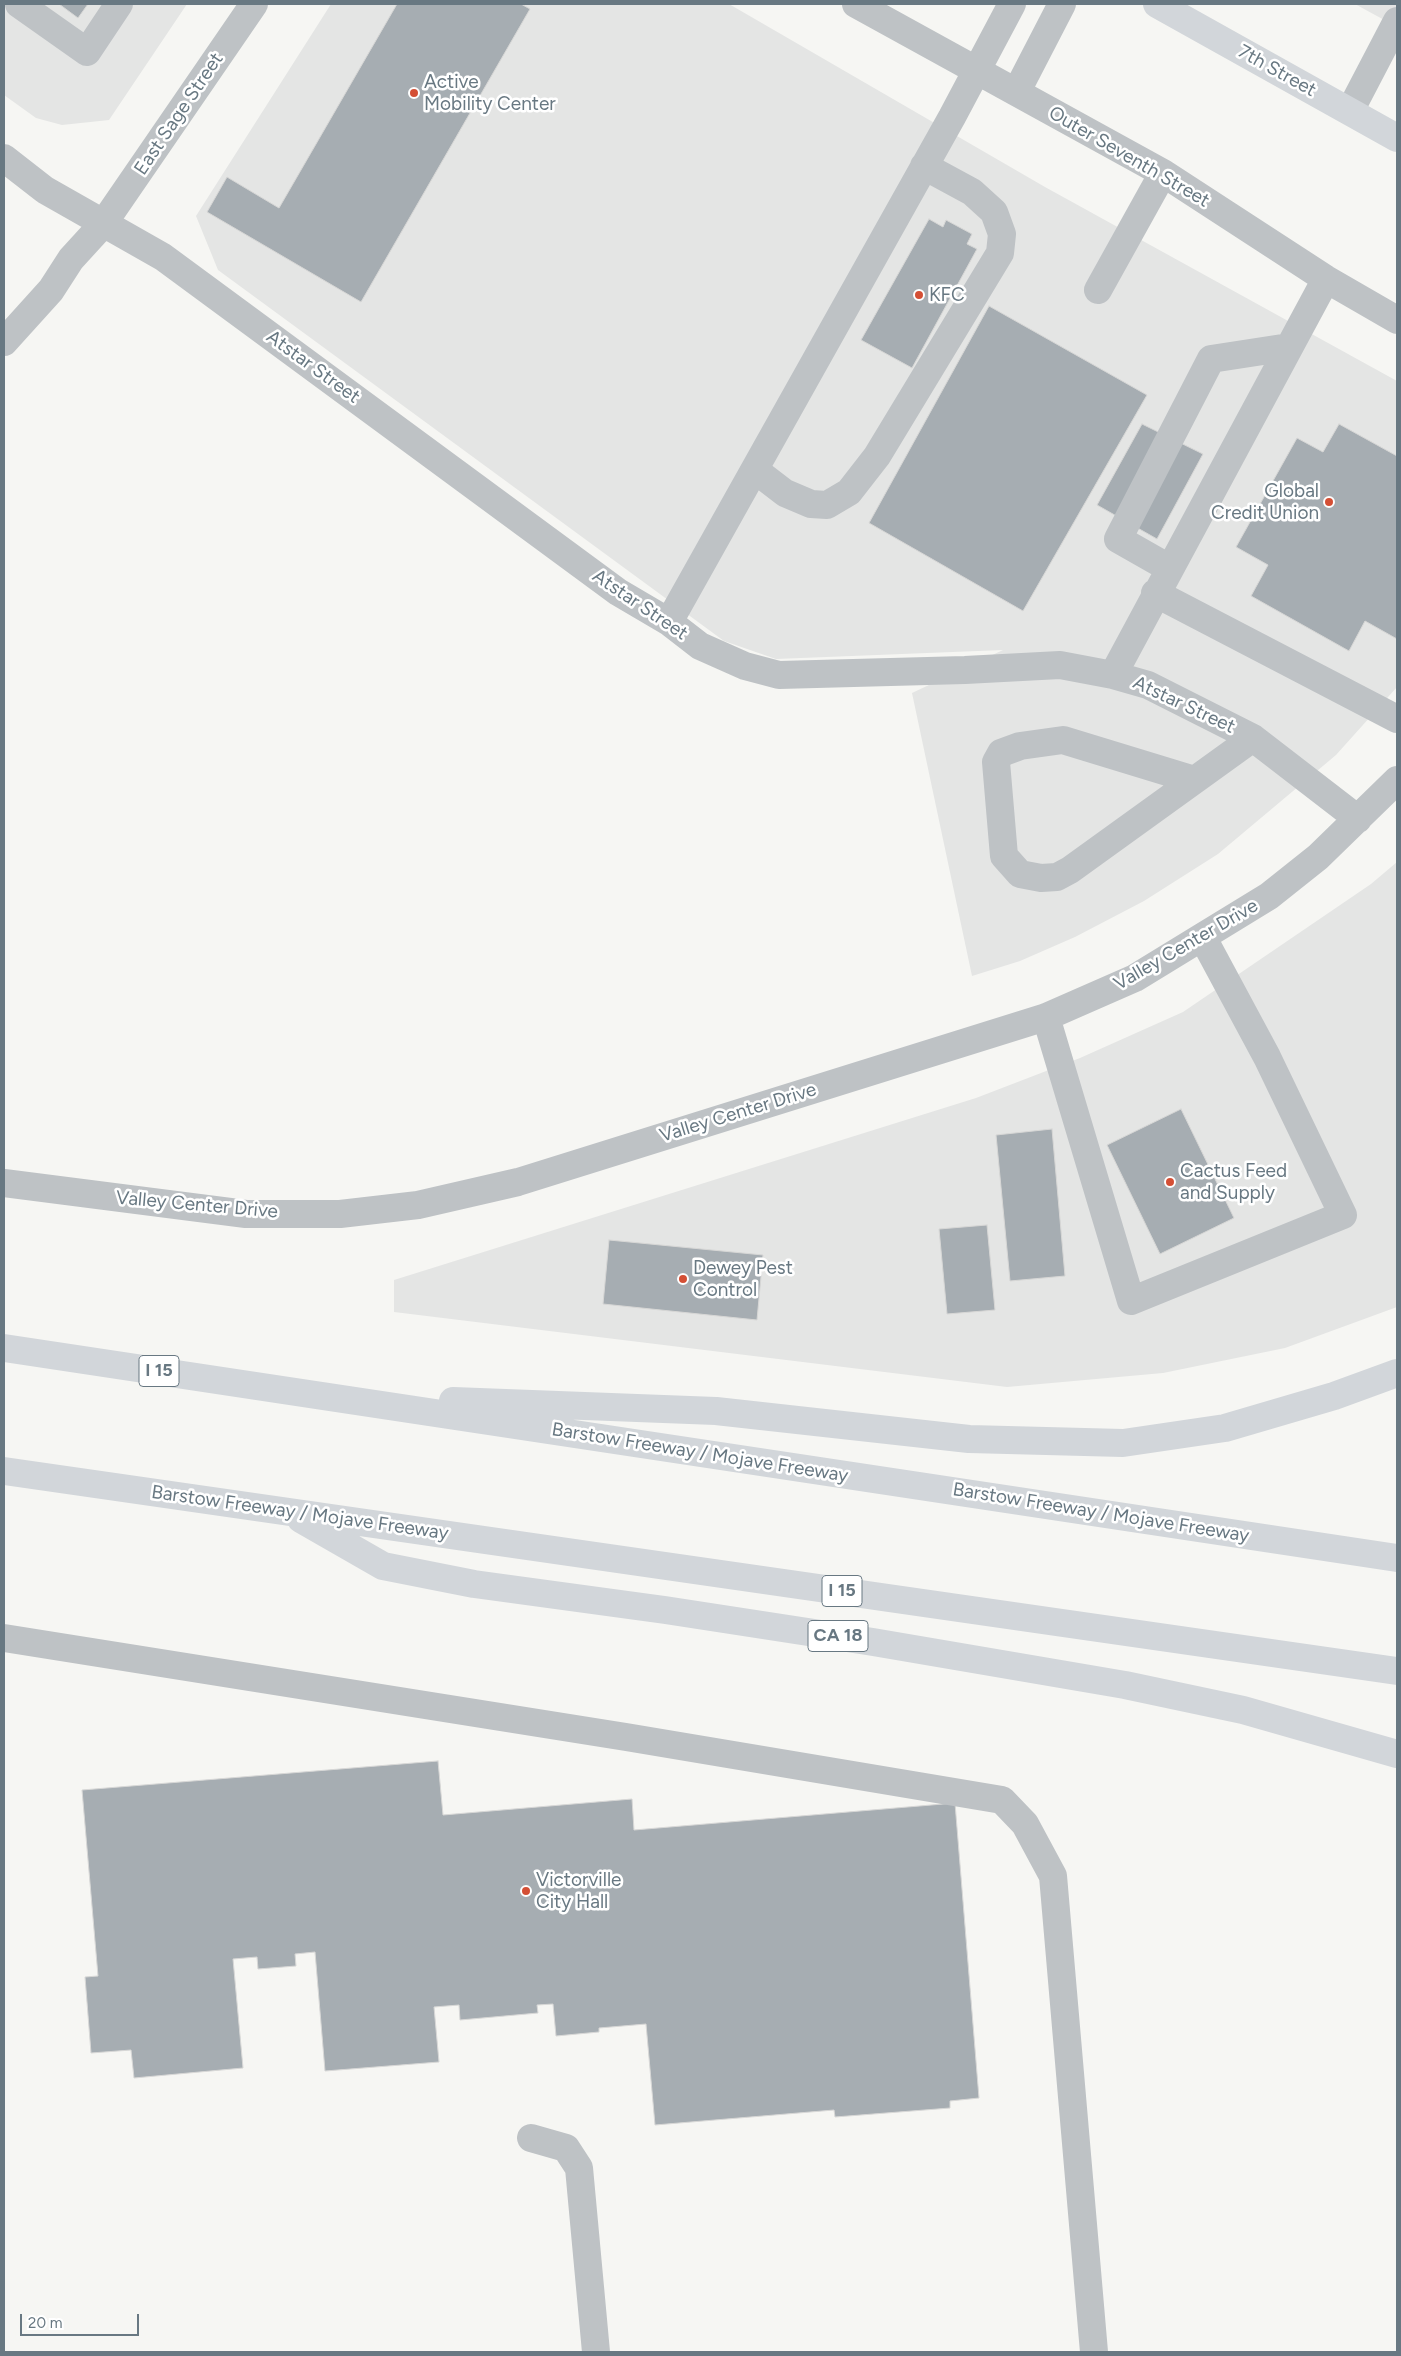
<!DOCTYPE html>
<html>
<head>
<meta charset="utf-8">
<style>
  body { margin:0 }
  #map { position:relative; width:1401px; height:2356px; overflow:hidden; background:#f6f6f3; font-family:Figtree,sans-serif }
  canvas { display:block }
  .frame { position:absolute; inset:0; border:5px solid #687882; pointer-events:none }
  .scale { position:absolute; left:20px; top:2314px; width:119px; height:22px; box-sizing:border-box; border:2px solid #687882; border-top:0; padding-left:6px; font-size:15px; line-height:18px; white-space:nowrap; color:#687882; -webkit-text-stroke:4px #fff; paint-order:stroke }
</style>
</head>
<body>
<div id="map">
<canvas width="1401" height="2356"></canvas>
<div class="frame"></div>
<div class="scale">20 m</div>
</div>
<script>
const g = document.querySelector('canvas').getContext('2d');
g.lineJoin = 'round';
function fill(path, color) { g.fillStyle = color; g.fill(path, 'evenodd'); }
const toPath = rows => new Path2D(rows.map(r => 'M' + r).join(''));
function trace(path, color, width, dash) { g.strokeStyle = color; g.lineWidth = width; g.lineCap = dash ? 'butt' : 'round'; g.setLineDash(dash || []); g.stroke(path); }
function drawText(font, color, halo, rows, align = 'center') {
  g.font = font + ' Figtree,sans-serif'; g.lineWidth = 5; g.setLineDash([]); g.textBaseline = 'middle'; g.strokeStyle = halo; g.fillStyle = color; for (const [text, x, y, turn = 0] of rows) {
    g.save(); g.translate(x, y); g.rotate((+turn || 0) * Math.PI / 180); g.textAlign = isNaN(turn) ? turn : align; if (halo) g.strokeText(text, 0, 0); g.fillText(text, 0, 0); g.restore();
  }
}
fill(toPath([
  [4,4,187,4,109,120,62,125,36,118,4,95],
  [331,4,729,4,1045,187,1397,381,1397,687,1336,755,1218,854,1144,901,1075,937,1020,961,972,976,912,693,1003,650,776,659,724,641,218,270,196,216],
  [1355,4,1397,4,1397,27],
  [1397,862,1397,1307,1285,1348,1163,1373,1007,1387,394,1312,394,1280,976,1098,1080,1058,1183,1012,1371,884]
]), '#e4e5e4');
const building = toPath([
  [59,4,88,4,78,18,59,4],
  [397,4,521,4,530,9,361,302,207,212,227,177,279,208,397,4],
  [929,219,943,227,946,220,972,234,967,244,977,249,912,368,861,340,929,219],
  [989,306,1147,395,1023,611,869,523,989,306],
  [1142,424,1203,454,1157,539,1097,505,1142,424],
  [1339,424,1397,456,1397,639,1365,621,1349,651,1251,596,1268,565,1236,547,1297,438,1323,452,1339,424],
  [1181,1109,1234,1218,1160,1254,1107,1145,1181,1109],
  [1052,1129,1065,1276,1010,1281,996,1135,1052,1129],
  [987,1225,995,1310,947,1314,939,1229,987,1225],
  [609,1240,763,1255,757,1320,603,1304,609,1240],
  [438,1761,443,1815,632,1799,634,1830,955,1803,979,2098,950,2101,950,2108,835,2117,834,2110,655,2125,646,2024,599,2028,599,2032,556,2036,553,2004,537,2005,538,2013,460,2020,459,2005,434,2007,439,2062,325,2071,315,1952,295,1954,296,1966,258,1969,257,1957,233,1959,243,2068,134,2078,131,2050,91,2053,85,1977,98,1976,82,1790,438,1761]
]);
fill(building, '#a6adb2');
trace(building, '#d7d7d6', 1);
trace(toPath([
  [19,4,87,52,119,4],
  [856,4,1163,173,1326,279,1397,320],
  [1017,91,1062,4],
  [1350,111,1397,21],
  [4,158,45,190,163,257,618,592,669,622,700,646,745,666,779,675,965,670,1060,665,1113,675,1148,685,1253,738,1358,819],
  [1098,290,1163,173],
  [4,342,51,290,71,259,103,224,254,4],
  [755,470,785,493,811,504,827,505,849,492,877,456,1000,253,1002,234,994,212,972,192,924,166],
  [1169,568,1118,539,1211,359,1289,347],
  [1155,593,1397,719],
  [669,622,952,117,1012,4],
  [1113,675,1326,279],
  [1194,780,1063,740,1020,746,1001,753,996,762,1004,856,1020,874,1041,878,1057,877,1070,870,1253,738],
  [1046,1017,1131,1301,1343,1215,1267,1057,1203,938],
  [4,1183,246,1214,340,1214,418,1205,518,1182,1046,1017,1135,978,1269,896,1318,857,1397,780],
  [4,1638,626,1737,1002,1800,1025,1824,1053,1876,1094,2352],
  [531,2138,566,2148,579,2168,596,2352]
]), '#bec2c5', 28);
trace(toPath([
  [1157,4,1397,138]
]), '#d2d6da', 28);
trace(toPath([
  [4,1348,1397,1558],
  [453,1401,716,1411,969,1439,1123,1443,1225,1428,1334,1396,1397,1373],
  [4,1471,1397,1671],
  [301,1519,383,1566,474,1584,665,1610,873,1642,1125,1685,1243,1710,1397,1754]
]), '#d2d6da', 28);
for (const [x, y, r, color] of [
  [414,93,5,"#d44f35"],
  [919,295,5,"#d44f35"],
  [1329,502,5,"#d44f35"],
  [1170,1182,5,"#d44f35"],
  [683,1279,5,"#d44f35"],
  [526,1891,5,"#d44f35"]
]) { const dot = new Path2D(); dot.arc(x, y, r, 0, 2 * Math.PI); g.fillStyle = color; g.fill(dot); trace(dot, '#fff', 2); }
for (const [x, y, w] of [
  [159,1371,40],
  [842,1591,40],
  [838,1636,60]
]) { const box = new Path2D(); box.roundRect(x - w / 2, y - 15.5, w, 31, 4); g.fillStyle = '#fff'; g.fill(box); trace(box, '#687882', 1); }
drawText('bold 18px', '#687882', null, [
  ["I 15",159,1371],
  ["I 15",842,1591],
  ["CA 18",838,1636]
]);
drawText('19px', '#687882', '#fff', [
  ["7th Street",1277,71,29],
  ["East Sage Street",179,114,-56],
  ["Outer Seventh Street",1129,157,30],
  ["Atstar Street",313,367,36],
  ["Atstar Street",640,605,34],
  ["Atstar Street",1184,705,25],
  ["Valley Center Drive",1186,945,-30],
  ["Valley Center Drive",738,1113,-17],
  ["Valley Center Drive",197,1205,5],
  ["Barstow Freeway / Mojave Freeway",700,1453,9],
  ["Barstow Freeway / Mojave Freeway",300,1513,8],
  ["Barstow Freeway / Mojave Freeway",1101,1513,9]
]);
drawText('19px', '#687882', '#fff', [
  ["Active",424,82],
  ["Mobility Center",424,104],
  ["KFC",929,295],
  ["Global",1319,491,"right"],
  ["Credit Union",1319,513,"right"],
  ["Cactus Feed",1180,1171],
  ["and Supply",1180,1193],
  ["Dewey Pest",693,1268],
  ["Control",693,1290],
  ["Victorville",536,1880],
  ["City Hall",536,1902]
], 'left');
</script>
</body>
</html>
